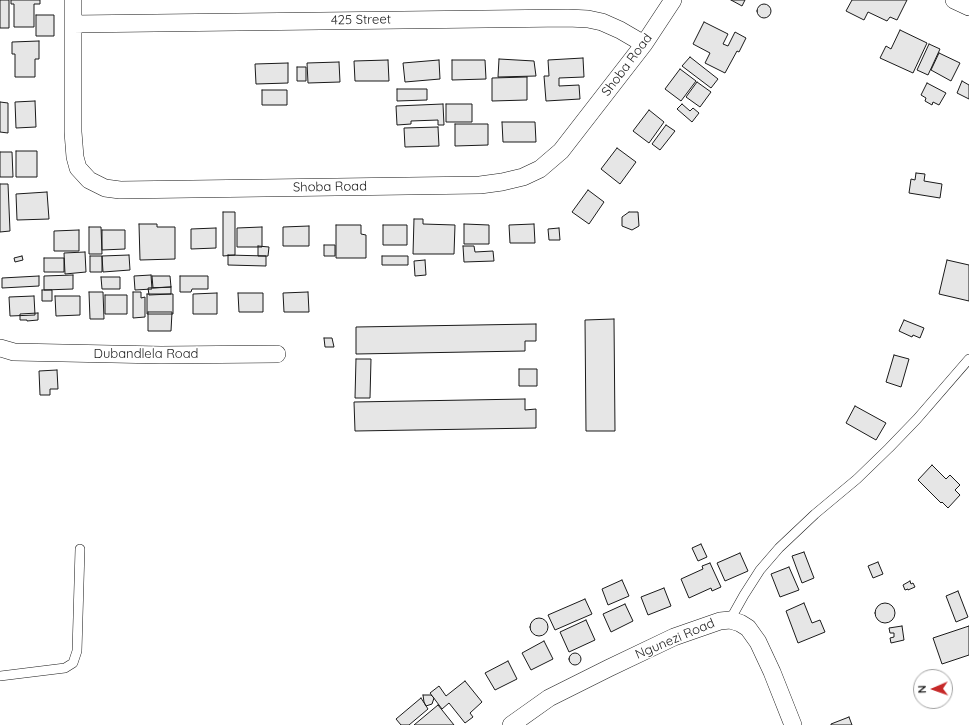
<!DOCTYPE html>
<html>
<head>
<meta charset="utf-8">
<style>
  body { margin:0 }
  #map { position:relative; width:969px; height:725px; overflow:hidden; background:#fff; font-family:Quicksand,sans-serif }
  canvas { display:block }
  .north { position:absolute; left:913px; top:669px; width:40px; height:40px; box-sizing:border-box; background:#fff; border:1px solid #a3a3a3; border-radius:50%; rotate:268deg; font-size:11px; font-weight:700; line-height:16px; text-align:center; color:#1a1a1a }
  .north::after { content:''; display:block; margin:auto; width:14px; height:18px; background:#c62828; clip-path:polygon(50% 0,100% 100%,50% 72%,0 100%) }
</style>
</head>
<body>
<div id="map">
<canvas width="969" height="725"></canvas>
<div class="north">N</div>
</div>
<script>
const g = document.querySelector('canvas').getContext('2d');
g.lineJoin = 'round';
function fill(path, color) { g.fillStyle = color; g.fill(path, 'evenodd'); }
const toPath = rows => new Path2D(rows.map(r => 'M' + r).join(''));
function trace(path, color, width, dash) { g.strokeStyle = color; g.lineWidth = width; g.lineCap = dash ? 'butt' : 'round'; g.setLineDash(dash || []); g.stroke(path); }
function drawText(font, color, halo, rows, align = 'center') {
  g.font = font + ' Quicksand,sans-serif'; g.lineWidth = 3; g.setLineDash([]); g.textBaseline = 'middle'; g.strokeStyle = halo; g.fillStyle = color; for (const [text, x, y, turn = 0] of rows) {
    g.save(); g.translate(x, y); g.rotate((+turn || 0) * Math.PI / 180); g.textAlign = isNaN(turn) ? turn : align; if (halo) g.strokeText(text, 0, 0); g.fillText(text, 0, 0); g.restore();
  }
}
const building = toPath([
  [0,0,9,0,9,28,0,28,0,0],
  [11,0,40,0,40,4,34,4,34,27,14,27,14,4,11,4,11,0],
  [731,0,745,0,742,6,731,0],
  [852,0,907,0,897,20,890,17,887,21,868,12,864,20,846,11,852,0],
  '757 11a7 7 0 1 1 14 0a7 7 0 1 1-14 0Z',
  [36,15,54,15,54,36,36,36,36,15],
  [704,22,728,34,723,44,728,46,735,32,746,38,739,52,737,51,725,73,705,63,710,53,693,44,704,22],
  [900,30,927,43,913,73,880,58,886,46,891,49,900,30],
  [39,41,39,59,35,59,35,77,15,77,15,54,12,54,12,42,39,41],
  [929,44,940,49,928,75,917,70,929,44],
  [939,53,960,63,951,81,931,70,939,53],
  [690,57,718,79,711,88,682,66,690,57],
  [583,58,584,77,559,78,559,86,579,85,580,99,546,101,544,76,549,76,548,60,583,58],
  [499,59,534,61,536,76,498,77,499,59],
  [388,60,389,81,355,81,354,61,388,60],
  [439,60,440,79,405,82,403,63,439,60],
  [452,60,485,60,486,79,452,80,452,60],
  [339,62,340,82,308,83,307,63,339,62],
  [288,63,288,83,256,84,255,64,288,63],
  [297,67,306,67,306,81,297,81,297,67],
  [680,69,696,81,681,101,665,89,680,69],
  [527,77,527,100,492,101,492,78,527,77],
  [962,81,969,85,969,99,957,93,962,81],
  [697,82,711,92,700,107,686,97,697,82],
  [927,83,946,93,939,105,933,102,932,105,925,101,926,98,921,95,927,83],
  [397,89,427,89,427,100,397,101,397,89],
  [262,90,287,90,287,105,262,105,262,90],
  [35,101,36,127,16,128,15,102,35,101],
  [0,102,8,103,8,133,0,132,0,102],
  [443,104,444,125,438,125,438,120,411,121,411,124,397,125,396,106,443,104],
  [446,104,472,104,472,122,446,122,446,104],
  [682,104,690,111,693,108,699,113,692,122,677,109,682,104],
  [649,110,664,122,649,143,633,131,649,110],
  [502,122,535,122,536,142,503,142,502,122],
  [455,124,488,124,488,145,455,146,455,124],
  [666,125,675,131,660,150,652,144,666,125],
  [438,127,439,146,405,147,404,128,438,127],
  [617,148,636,162,620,184,601,169,617,148],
  [16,151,37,151,37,177,16,177,16,151],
  [0,152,12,152,13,177,0,177,0,152],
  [916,173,925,174,924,181,942,184,940,198,909,193,911,179,915,180,916,173],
  [0,184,8,184,10,231,0,232,0,184],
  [588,190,604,202,589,224,572,212,588,190],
  [47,192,49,219,17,220,16,194,47,192],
  [223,212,235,212,235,255,223,256,223,212],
  [629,212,638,212,639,226,632,230,622,226,622,217,629,212],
  [414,219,423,219,423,224,455,225,454,254,413,254,414,219],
  [139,224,157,224,157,227,175,227,175,259,140,260,139,224],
  [464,224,489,225,489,244,464,244,464,224],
  [534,224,535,243,510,243,509,225,534,224],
  [336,225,361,225,361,234,366,235,366,258,336,258,336,225],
  [383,225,407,225,407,245,383,245,383,225],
  [309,226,309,246,283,246,283,227,309,226],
  [89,227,101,227,102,254,89,254,89,227],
  [262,227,262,247,237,247,237,228,262,227],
  [216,228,216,248,191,249,191,229,216,228],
  [559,228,560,240,549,240,548,229,559,228],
  [79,230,79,251,54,251,54,231,79,230],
  [102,230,125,230,125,249,102,250,102,230],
  [324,245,335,245,335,256,324,256,324,245],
  [258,246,269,247,268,256,258,256,258,246],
  [463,246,474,246,475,252,493,251,494,261,464,262,463,246],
  [85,252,86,272,65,274,64,253,85,252],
  [129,255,130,270,103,272,102,256,129,255],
  [228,255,266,256,266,266,228,265,228,255],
  [22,256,23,260,15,262,14,258,22,256],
  [90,256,102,256,102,272,90,272,90,256],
  [382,256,408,256,408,265,382,265,382,256],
  [44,258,64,258,64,272,44,272,44,258],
  [425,260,426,275,415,276,414,261,425,260],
  [947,260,969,265,969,301,939,294,947,260],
  [73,275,73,289,44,290,44,276,73,275],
  [151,275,152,289,135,290,134,276,151,275],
  [39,276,39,286,2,288,2,278,39,276],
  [152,276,170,276,171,287,153,288,152,276],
  [180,276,208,276,208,289,192,289,191,292,180,292,180,276],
  [101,277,120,277,120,289,102,289,101,277],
  [171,287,171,294,149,295,148,288,171,287],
  [42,290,52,290,52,301,42,301,42,290],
  [89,292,103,292,104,319,90,319,89,292],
  [133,292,141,292,141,298,145,297,145,317,133,318,133,292],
  [308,292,309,312,284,312,283,293,308,292],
  [217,293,217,314,193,314,193,294,217,293],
  [238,293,263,293,263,312,239,312,238,293],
  [147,294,173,294,173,314,147,314,147,294],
  [105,295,127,295,127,314,105,314,105,295],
  [34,296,35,315,10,316,9,297,34,296],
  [55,296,80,296,80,315,56,316,55,296],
  [148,312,172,312,171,331,148,331,148,312],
  [38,313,38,320,27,321,27,320,20,320,20,314,38,313],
  [614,319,615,431,586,431,585,320,614,319],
  [904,320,924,328,920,338,913,335,912,337,899,331,904,320],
  [536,324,536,341,525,341,525,351,356,354,356,327,536,324],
  [324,338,332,338,334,347,325,347,324,338],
  [894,355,909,359,901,387,886,382,894,355],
  [356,359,371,359,370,398,355,398,356,359],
  [519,369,537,369,537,386,519,386,519,369],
  [57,370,58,389,50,389,50,395,40,395,39,371,57,370],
  [525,399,525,410,536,409,536,428,355,431,354,402,525,399],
  [855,406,886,423,876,440,846,423,855,406],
  [932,465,946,479,950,475,960,485,955,490,960,495,948,508,942,502,941,503,918,480,932,465],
  [701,544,707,557,698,561,692,548,701,544],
  [804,552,814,578,802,583,792,556,804,552],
  [740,553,748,571,725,581,717,563,740,553],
  [878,562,883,574,873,578,868,566,878,562],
  [710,563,721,587,712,591,711,588,689,598,681,579,703,569,702,566,710,563],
  [789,567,799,590,780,597,771,574,789,567],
  [622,580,629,596,608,605,602,589,622,580],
  [910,581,911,584,913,583,915,587,908,590,908,589,905,590,903,585,910,581],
  [664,588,671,606,648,615,641,597,664,588],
  [958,591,968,617,956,622,946,596,958,591],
  [585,599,592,614,555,630,548,615,585,599],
  [804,603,812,623,820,620,825,632,798,643,786,611,804,603],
  '875 613a10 10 0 1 1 20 0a10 10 0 1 1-20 0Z',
  [625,604,633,621,611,632,603,614,625,604],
  '530 627a9 9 0 1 1 18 0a9 9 0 1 1-18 0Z',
  [586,620,595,640,569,652,560,632,586,620],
  [902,626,904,640,891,643,890,638,894,637,894,633,890,633,889,628,902,626],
  [969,626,969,655,942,664,933,638,969,626],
  [544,641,553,659,531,670,522,653,544,641],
  '569 659a6 6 0 1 1 12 0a6 6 0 1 1-12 0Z',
  [508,661,517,679,495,690,485,673,508,661],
  [465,681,482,702,470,713,473,717,465,723,449,703,442,709,430,693,439,686,446,696,465,681],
  [423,695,431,695,434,698,432,704,426,706,424,702,423,695],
  [421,698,428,709,409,725,401,725,396,719,421,698],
  [438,705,454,725,414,725,438,705],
  [849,717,852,725,831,725,831,724,849,717]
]);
fill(building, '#e6e6e6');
trace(building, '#1a1a1a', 1);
const lane = toPath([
  [730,620,744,595,760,570,779,548,815,514,857,479,889,448,917,419,969,359],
  [0,676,65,668,73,663,77,651,80,549]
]);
const street = toPath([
  [73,0,73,132,75,157,78,168,89,180,105,188,120,190,480,185,502,182,523,177,540,169,561,151,644,44,673,0],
  [954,0,969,7],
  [73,24,568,18,588,19,602,22,620,30,644,44],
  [0,348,14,352,161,355,277,354],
  [511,725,549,698,609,668,674,637,720,621,730,620,740,623,748,628,758,642,772,672,793,725]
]);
trace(lane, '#1a1a1a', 10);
trace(street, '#1a1a1a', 18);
trace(lane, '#fff', 9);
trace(street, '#fff', 17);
drawText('13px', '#1a1a1a', '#fff', [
  ["425 Street",361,20,-1],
  ["Shoba Road",627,65,-53],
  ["Shoba Road",330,187,-1],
  ["Dubandlela Road",146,354],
  ["Ngunezi Road",675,639,-23]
]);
</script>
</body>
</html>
